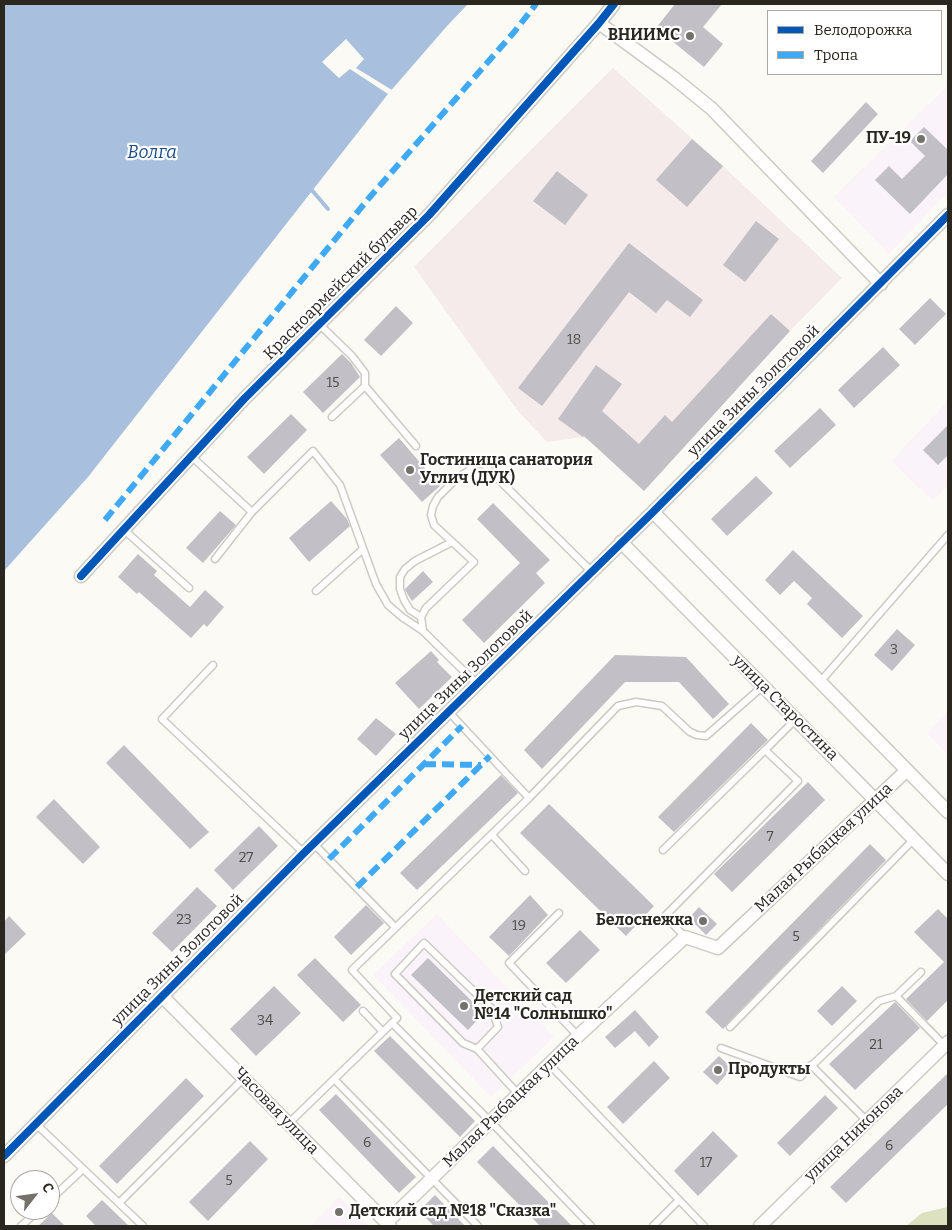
<!DOCTYPE html>
<html>
<head>
<meta charset="utf-8">
<style>
  body { margin:0 }
  #map { position:relative; width:952px; height:1230px; overflow:hidden; background:#fcfaf4; font-family:Bitter,serif }
  canvas { display:block }
  .frame { position:absolute; inset:0; border:5px solid #2a2721; pointer-events:none }
  .legend { position:absolute; left:767px; top:10px; width:175px; height:65px; box-sizing:border-box; background:#fff; border:1px solid #aaa9a6; margin:0; padding:6px 9px; list-style:none; font-size:15px; color:#2a2721 }
  .legend li { display:flex; align-items:center; gap:10px; height:25px }
  .legend b { width:25px; border:1px solid #aaa9a6 }
  .north { position:absolute; left:10px; top:1170px; width:50px; height:50px; box-sizing:border-box; background:#fff; border:1px solid #aaa9a6; border-radius:50%; rotate:60deg; font-size:14px; font-weight:700; line-height:20px; text-align:center; color:#2a2721 }
  .north::after { content:''; display:block; margin:auto; width:18px; height:22px; background:#74716b; clip-path:polygon(50% 0,100% 100%,50% 72%,0 100%) }
</style>
</head>
<body>
<div id="map">
<canvas width="952" height="1230"></canvas>
<div class="frame"></div>
<ul class="legend">
<li><b style="height:6px;background:#0057b8"></b>Велодорожка</li>
<li><b style="height:6px;background:#3fa9f5"></b>Тропа</li>
</ul>
<div class="north">С</div>
</div>
<script>
const g = document.querySelector('canvas').getContext('2d');
g.lineJoin = 'round';
function fill(path, color) { g.fillStyle = color; g.fill(path, 'evenodd'); }
const toPath = rows => new Path2D(rows.map(r => 'M' + r).join(''));
function trace(path, color, width, dash) { g.strokeStyle = color; g.lineWidth = width; g.lineCap = dash ? 'butt' : 'round'; g.setLineDash(dash || []); g.stroke(path); }
function drawText(font, color, halo, rows, align = 'center') {
  g.font = font + ' Bitter,serif'; g.lineWidth = 4.5; g.setLineDash([]); g.textBaseline = 'middle'; g.strokeStyle = halo; g.fillStyle = color; for (const [text, x, y, turn = 0] of rows) {
    g.save(); g.translate(x, y); g.rotate((+turn || 0) * Math.PI / 180); g.textAlign = isNaN(turn) ? turn : align; if (halo) g.strokeText(text, 0, 0); g.fillText(text, 0, 0); g.restore();
  }
}
fill(toPath([
  [613,68,723,166,842,278,790,331,644,491,592,443,583,437,547,442,518,411,414,267]
]), '#f4ebea');
fill(toPath([
  [948,85,948,192,889,254,834,197],
  [948,401,948,485,933,501,891,461],
  [948,711,948,755,927,733],
  [437,914,554,1037,491,1097,373,975],
  [339,1197,369,1226,310,1226]
]), '#faf3f9');
fill(toPath([
  [948,1207,948,1226,906,1226,922,1213]
]), '#dce1bf');
fill(toPath([
  [4,4,468,4,447,26,388,94,88,477,4,571]
]), '#a8c0de');
fill(toPath([
  [346,39,364,59,356,68,392,90,388,94,350,69,339,78,322,62]
]), '#fcfaf4');
trace(toPath([
  [310,188,328,209]
]), '#a8c0de', 4);
fill(toPath([
  [675,4,722,4,703,27,723,44,704,67,656,28],
  [866,102,878,114,823,173,811,161],
  [924,127,948,150,948,174,910,214,875,180,889,166,902,179,925,156,910,141],
  [692,139,723,166,687,207,656,180],
  [557,171,588,195,565,225,533,201],
  [756,221,779,239,745,282,723,265],
  [629,243,703,300,690,317,667,300,656,313,629,292,542,406,518,388],
  [930,298,946,314,915,345,899,329],
  [396,306,413,323,381,356,364,340],
  [771,314,790,331,644,491,584,436,583,437,558,419,596,365,622,384,602,411,639,444,665,415,672,422],
  [883,347,900,365,854,408,838,390],
  [342,354,351,363,360,377,323,413,303,392],
  [820,408,836,425,790,468,774,451],
  [291,414,307,430,264,474,247,457],
  [948,425,948,455,938,465,923,450],
  [399,438,440,486,422,502,380,455],
  [756,476,773,493,727,536,711,519],
  [331,501,347,519,350,526,309,562,289,538],
  [493,503,550,560,536,573,545,583,484,643,462,620,520,563,477,519],
  [220,511,236,525,203,563,186,548],
  [793,550,863,616,842,638,807,604,812,598,794,581,780,595,765,580],
  [138,554,157,571,154,575,190,607,205,590,224,607,207,627,204,624,191,638,139,592,137,594,118,577],
  [423,571,433,582,412,601,408,595,405,589],
  [897,629,915,645,892,671,874,655],
  [431,651,439,660,437,662,452,677,419,709,395,683],
  [615,655,686,657,729,704,713,719,679,682,625,682,542,769,524,750],
  [376,718,396,734,376,756,357,739],
  [751,723,768,740,674,832,658,817],
  [124,745,209,832,190,849,106,763],
  [501,775,518,793,417,890,400,873],
  [808,782,825,800,732,892,714,874],
  [54,799,100,847,83,864,36,817],
  [549,804,654,906,626,936,520,833],
  [259,826,278,846,233,890,214,870],
  [870,844,886,860,723,1029,705,1012],
  [197,887,217,906,172,952,152,933],
  [530,895,548,915,509,956,489,937],
  [366,905,384,923,351,955,334,937],
  [699,907,717,924,706,935,689,918],
  [938,909,948,919,948,1000,927,1021,906,999,944,962,914,932],
  [9,916,26,934,4,955,4,922],
  [580,930,600,950,566,983,546,963],
  [315,958,361,1005,343,1022,297,975],
  [428,958,484,1013,468,1030,411,975],
  [274,986,301,1013,256,1056,230,1029],
  [842,986,857,1001,832,1026,817,1011],
  [895,1002,920,1028,855,1090,829,1064],
  [635,1010,659,1037,649,1047,635,1031,615,1048,605,1037],
  [390,1036,475,1121,460,1137,374,1051],
  [719,1056,732,1068,717,1085,703,1072],
  [654,1061,670,1078,623,1124,607,1107],
  [948,1073,948,1104,846,1203,830,1187],
  [186,1078,204,1096,117,1184,99,1166],
  [336,1094,416,1177,399,1193,319,1110],
  [825,1095,838,1108,790,1156,777,1143],
  [713,1131,738,1156,698,1196,674,1171],
  [250,1141,268,1159,208,1221,189,1202],
  [493,1146,572,1226,540,1226,477,1162],
  [435,1195,465,1226,434,1226,419,1211],
  [102,1200,129,1226,96,1226,86,1216],
  [52,1213,65,1226,38,1226]
]), '#c3bfc6');
const service = toPath([
  [319,324,352,356,365,373,365,386,416,446],
  [332,417,365,386],
  [191,456,252,512],
  [124,530,189,588],
  [215,559,252,512,313,451,340,485,376,584,388,605,402,617,423,631],
  [316,591,363,549],
  [421,617,410,610,404,600,400,589,400,577,405,569,415,561,452,542],
  [213,665,162,719,304,853],
  [820,682,948,535],
  [477,684,423,631,421,617,426,608,474,562,434,525,431,515,433,506,438,497,455,480,481,462,591,571],
  [448,711,529,798,618,706,636,702,662,706,690,732,697,735,706,736,763,686],
  [492,835,525,871],
  [313,843,395,927],
  [663,850,765,750],
  [559,913,509,963,578,1036],
  [685,937,665,916,798,781,765,750,796,719],
  [896,996,945,1046],
  [363,1011,383,1032],
  [392,1023,397,1018,352,970,529,798],
  [730,1027,914,839],
  [721,1048,800,1077,879,1001,896,996,921,972],
  [477,1049,463,1043,395,974,424,943,492,1009,498,1027,477,1049,519,1095],
  [549,1064,704,1226],
  [811,1065,867,1121],
  [334,1079,478,1226],
  [35,1123,143,1226],
  [288,1124,392,1023,491,1122,591,1226],
  [50,1200,83,1169],
  [119,1203,244,1078],
  [21,1226,39,1210],
  [653,1226,679,1200]
]);
const minor = toPath([
  [599,23,674,78,712,109,881,284],
  [653,512,948,812],
  [621,542,948,874],
  [81,576,244,399,429,215,599,23,614,4],
  [162,996,390,1226],
  [4,1156,304,853,653,512,948,215],
  [386,1223,578,1036,685,937,718,948,907,770],
  [760,1226,948,1042]
]);
trace(service, '#cccac4', 9);
trace(minor, '#cccac4', 15);
trace(service, '#fffefd', 6);
trace(minor, '#fffefd', 12);
trace(toPath([
  [105,520,369,198,515,31,536,4],
  [424,764,481,765],
  [329,859,462,726],
  [357,887,490,756]
]), '#3fa9f5', 6, [12, 6]);
trace(toPath([
  [81,576,244,399,429,215,599,23,614,4],
  [4,1156,304,853,653,512,948,215]
]), '#0057b8', 8);
for (const [x, y, r, color] of [
  [690,36,5,"#74716b"],
  [921,139,5,"#74716b"],
  [410,470,5,"#74716b"],
  [703,921,5,"#74716b"],
  [464,1006,5,"#74716b"],
  [718,1070,5,"#74716b"],
  [339,1212,5,"#74716b"]
]) { const dot = new Path2D(); dot.arc(x, y, r, 0, 2 * Math.PI); g.fillStyle = color; g.fill(dot); trace(dot, '#fff', 2); }
drawText('14px', '#504d4a', null, [
  ["18",574,340],
  ["15",333,383],
  ["3",894,650],
  ["7",770,837],
  ["27",246,858],
  ["23",184,920],
  ["19",519,926],
  ["5",796,937],
  ["34",265,1021],
  ["21",876,1045],
  ["6",367,1143],
  ["6",889,1146],
  ["17",706,1163],
  ["5",229,1181]
]);
drawText('bold 16px', '#2a2721', '#fff', [
  ["ВНИИМС",680,36,"right"],
  ["ПУ-19",911,139,"right"],
  ["Гостиница санатория",420,461],
  ["Углич (ДУК)",420,479],
  ["Белоснежка",693,921,"right"],
  ["Детский сад",474,997],
  ["№14 \"Солнышко\"",474,1015],
  ["Продукты",728,1070],
  ["Детский сад №18 \"Сказка\"",349,1212]
], 'left');
drawText('16px', '#2a2721', '#fff', [
  ["Красноармейский бульвар",341,283,-45],
  ["улица Зины Золотовой",754,391,-45],
  ["улица Зины Золотовой",466,675,-44],
  ["улица Старостина",785,708,45],
  ["Малая Рыбацкая улица",824,848,-43],
  ["улица Зины Золотовой",178,960,-45],
  ["Малая Рыбацкая улица",511,1102,-44],
  ["Часовая улица",276,1111,46],
  ["улица Никонова",854,1134,-44]
]);
drawText('italic 18px', '#1f4d86', '#fff', [
  ["Волга",152,153]
]);
</script>
</body>
</html>
